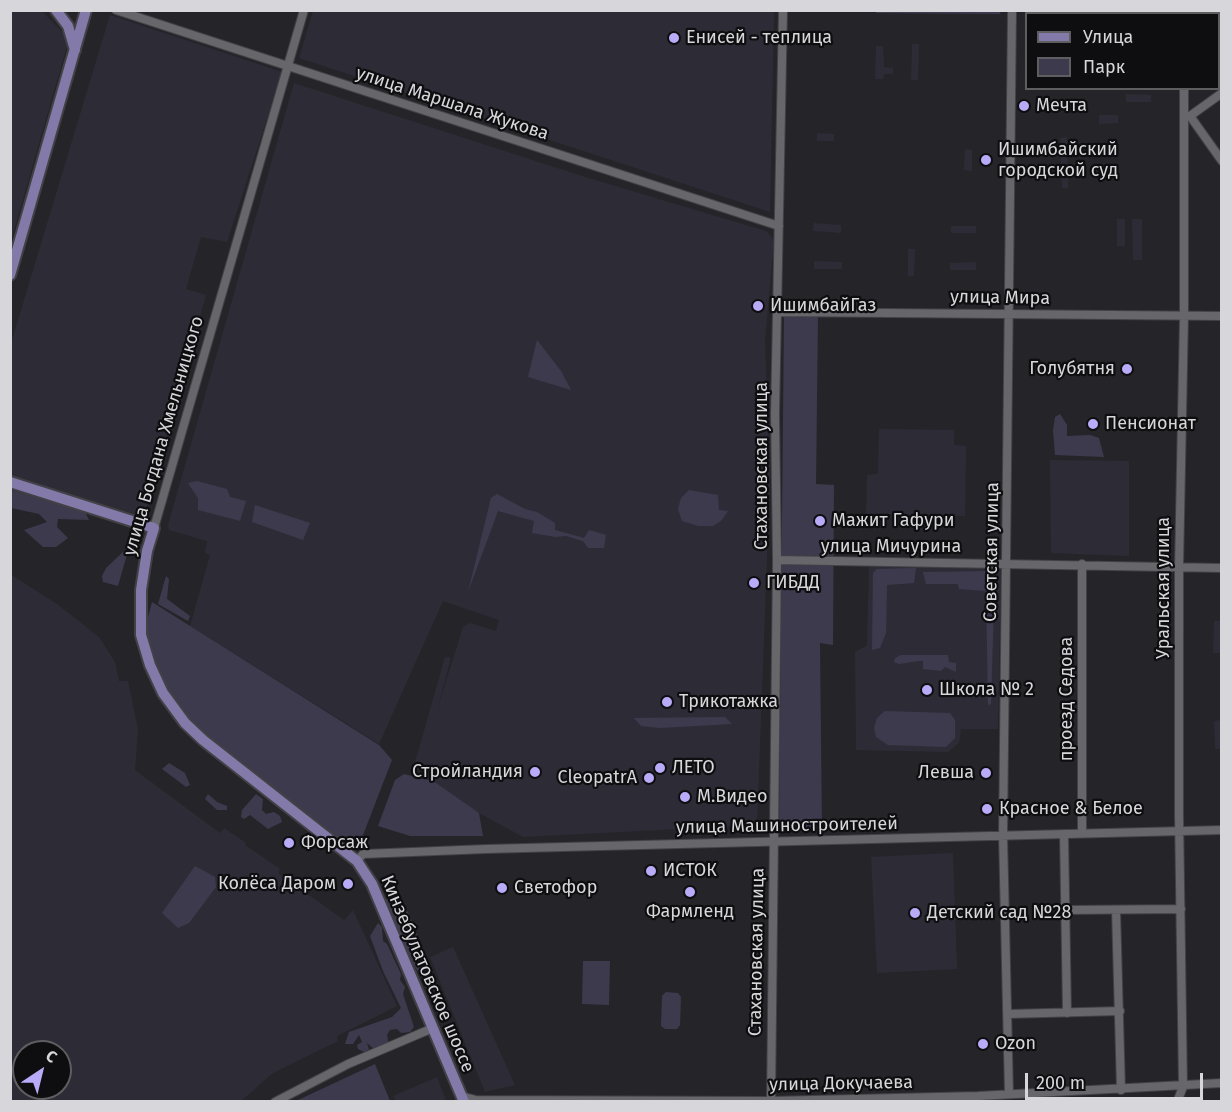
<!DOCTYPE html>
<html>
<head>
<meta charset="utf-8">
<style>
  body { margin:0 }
  #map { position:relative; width:1232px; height:1112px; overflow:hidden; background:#252429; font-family:"Fira Sans",sans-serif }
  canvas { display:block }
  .frame { position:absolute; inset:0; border:12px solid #d7d6da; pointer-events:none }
  .legend { position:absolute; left:1025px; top:12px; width:195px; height:78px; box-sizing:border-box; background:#0e0e10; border:2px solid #5e5e61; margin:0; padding:8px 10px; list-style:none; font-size:18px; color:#d7d6da }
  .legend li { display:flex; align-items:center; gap:12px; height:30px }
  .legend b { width:30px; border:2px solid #5e5e61 }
  .north { position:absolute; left:12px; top:1040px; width:60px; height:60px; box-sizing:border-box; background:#0e0e10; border:2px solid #5e5e61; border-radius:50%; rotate:35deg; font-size:16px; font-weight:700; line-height:24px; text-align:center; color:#d7d6da }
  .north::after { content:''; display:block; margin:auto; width:21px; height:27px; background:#b9abf7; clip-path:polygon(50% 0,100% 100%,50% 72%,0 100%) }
  .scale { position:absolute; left:1025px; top:1073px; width:178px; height:27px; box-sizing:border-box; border:3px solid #d7d6da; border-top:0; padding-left:8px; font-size:18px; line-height:21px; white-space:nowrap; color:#d7d6da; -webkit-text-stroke:4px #0e0e10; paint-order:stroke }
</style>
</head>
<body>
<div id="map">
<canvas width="1232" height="1112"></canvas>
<div class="frame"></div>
<ul class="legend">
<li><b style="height:8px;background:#837aa9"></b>Улица</li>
<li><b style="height:16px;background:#3d3a4e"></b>Парк</li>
</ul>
<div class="north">С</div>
<div class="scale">200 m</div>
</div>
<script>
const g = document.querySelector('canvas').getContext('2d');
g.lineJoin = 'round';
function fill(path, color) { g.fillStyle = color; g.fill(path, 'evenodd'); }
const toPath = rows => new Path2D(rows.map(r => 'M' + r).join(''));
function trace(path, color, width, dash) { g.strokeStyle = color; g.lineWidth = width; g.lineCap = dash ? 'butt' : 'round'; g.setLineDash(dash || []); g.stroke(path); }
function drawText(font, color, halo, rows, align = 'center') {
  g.font = font + ' "Fira Sans",sans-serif'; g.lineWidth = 4.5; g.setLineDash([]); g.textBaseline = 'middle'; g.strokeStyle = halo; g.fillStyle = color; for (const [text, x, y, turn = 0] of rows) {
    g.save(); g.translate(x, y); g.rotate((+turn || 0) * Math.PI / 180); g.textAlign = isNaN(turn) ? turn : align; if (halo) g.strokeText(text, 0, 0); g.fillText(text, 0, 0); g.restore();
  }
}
fill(toPath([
  [10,11,42,11,69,39,11,241],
  [313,11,774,11,770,212,299,58],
  [110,15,282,72,227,242,201,237,186,289,206,295,144,517,11,476,11,343],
  [912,44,919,44,918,80,911,80],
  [876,46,883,46,884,67,893,68,893,74,884,74,883,79,875,79],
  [294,83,582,176,766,231,774,240,765,339,770,479,757,825,523,837,421,781,423,769,414,766,445,657,451,658,437,710,463,627,470,623,496,631,499,620,443,601,379,744,190,626,210,555,205,553,207,541,169,530,168,525],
  [1126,94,1151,95,1151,102,1126,102],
  [1099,115,1118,115,1118,123,1099,124],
  [817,133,834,134,834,141,817,141],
  [1067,137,1068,188,1062,188,1060,138],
  [965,149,972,150,972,171,964,170],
  [1117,219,1125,219,1125,246,1117,246],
  [1132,219,1142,219,1142,260,1133,260],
  [814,223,841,225,841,233,813,231],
  [951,226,976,226,976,233,951,233],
  [908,249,915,249,914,276,908,276],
  [814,261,842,262,842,269,814,269],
  [976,262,976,270,950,270,950,263],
  [879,429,954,430,954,445,966,446,965,516,866,514,867,475,878,474],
  [1050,460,1129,461,1129,556,1051,553],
  [869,563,1001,567,998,729,961,729,959,743,948,752,856,750,855,652,867,645],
  [10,574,57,604,99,637,115,662,119,681,128,681,138,729,135,770,220,833,224,828,246,843,245,845,280,869,278,873,344,920,353,910,397,1006,337,1036,338,1041,273,1073,241,1101,11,1101],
  [24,1052,60,1052,60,1088,24,1088],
  [1220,606,1221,653,1213,653,1214,621,1220,621],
  [1221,720,1221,749,1215,749,1214,721],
  [953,853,957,969,877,973,871,857],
  [453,947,515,1085,485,1092,430,957],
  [437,1077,446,1101,396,1101,393,1096]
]), '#2d2c36');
fill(toPath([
  [876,11,876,10,1001,11,1000,14,876,13],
  [784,315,818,315,816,484,834,485,833,645,820,643,822,831,779,832],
  [537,340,561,371,571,390,528,377],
  [1060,414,1067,425,1067,436,1090,435,1099,438,1104,457,1055,455,1053,430,1055,417],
  [197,481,227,489,230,497,246,501,240,521,198,510,198,498,188,483],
  [11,490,85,512,89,520,58,519,57,527,68,538,56,547,43,547,24,530,47,522,39,514,11,508],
  [689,490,718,495,719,510,728,511,721,521,713,526,698,526,682,521,678,509,681,498],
  [497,494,525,509,537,512,555,523,555,530,584,538,589,530,606,535,604,548,588,548,583,541,566,536,555,537,532,533,534,521,498,511,468,592,491,498],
  [255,505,310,523,303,540,252,522],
  [125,550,128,551,118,586,103,582,102,576,106,568],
  [916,568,914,583,887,585,886,633,880,648,872,650,873,573,877,569],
  [995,571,991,704,988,705,986,591,959,589,958,584,926,584,923,572],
  [166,576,169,579,167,599,190,616,188,621,158,604],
  [152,602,379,745,392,760,358,848,352,850,203,736,174,703,159,680,143,636],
  [901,655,948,655,949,662,956,663,956,672,945,667,941,671,923,669,923,661,919,661,899,664,894,662,895,658],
  [885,711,950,713,955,720,955,738,946,747,888,745,876,737,874,728,877,718],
  [725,717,732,724,660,728,641,726,634,718],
  [169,763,185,773,190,785,186,787,162,769],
  [404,774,433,781,479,813,483,836,410,836,378,826,395,780],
  [208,794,217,802,227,806,227,810,217,810,205,799],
  [256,794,263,799,262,810,266,814,274,812,280,816,282,822,268,829,250,815,244,819,241,817,242,810],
  [195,866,215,877,216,887,189,923,178,928,162,913],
  [386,899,397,900,408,912,428,961,430,980,425,982,409,958,384,902],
  [378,923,382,927,383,941,387,944,401,974,400,980,405,987,403,994,414,1027,410,1032,401,1033,397,1029,390,1030,387,1035,389,1044,375,1050,367,1043,369,1050,364,1052,358,1049,357,1045,362,1042,359,1035,353,1044,345,1044,349,1032,392,1017,401,1008,383,971,370,936],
  [583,961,610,961,609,1005,582,1004],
  [666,992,678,993,681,997,680,1025,677,1029,665,1029,661,1026,662,996],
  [375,1064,390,1101,296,1101]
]), '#3d3a4e');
const minor = toPath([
  [116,10,779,226],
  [1184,10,1184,14],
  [1218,52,1221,10],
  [1222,93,1190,116,1222,161],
  [778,312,1222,316],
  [154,528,304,10],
  [777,560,1222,568],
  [1082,564,1082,833],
  [1064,834,1067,1013],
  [357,861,363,854,486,849,1222,830],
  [1065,910,1181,909],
  [1116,910,1121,1090],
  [1008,1014,1120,1011],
  [1009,1094,1003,835,1012,10],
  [461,1096,476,1100,771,1101,978,1096,1222,1083],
  [275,1102,348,1064,433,1028],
  [771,1102,777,560,775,414,783,10],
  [1177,1102,1183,1087,1179,815,1179,567,1184,316,1184,88]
]);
const major = toPath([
  [56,10,68,26,75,50],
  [10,275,86,10],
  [10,482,154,528,147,551,141,590,141,635,150,665,163,693,185,723,203,740,357,861,372,884,464,1102]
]);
trace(minor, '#424145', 10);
trace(major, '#424145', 14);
trace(minor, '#66666b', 8);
trace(major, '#837aa9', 10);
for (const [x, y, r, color] of [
  [674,38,6,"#b9abf7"],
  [1024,106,6,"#b9abf7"],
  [986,160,6,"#b9abf7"],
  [758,306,6,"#b9abf7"],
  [1127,369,6,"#b9abf7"],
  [1093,424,6,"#b9abf7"],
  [820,521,6,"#b9abf7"],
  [754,583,6,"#b9abf7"],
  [927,690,6,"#b9abf7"],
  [667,702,6,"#b9abf7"],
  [660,768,6,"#b9abf7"],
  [535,772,6,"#b9abf7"],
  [986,773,6,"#b9abf7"],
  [649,778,6,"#b9abf7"],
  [685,797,6,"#b9abf7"],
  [987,809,6,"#b9abf7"],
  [289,843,6,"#b9abf7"],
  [651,871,6,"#b9abf7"],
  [348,884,6,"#b9abf7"],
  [502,888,6,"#b9abf7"],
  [690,892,6,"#b9abf7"],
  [915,913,6,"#b9abf7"],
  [983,1044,6,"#b9abf7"]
]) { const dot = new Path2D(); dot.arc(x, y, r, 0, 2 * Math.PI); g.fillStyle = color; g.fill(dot); trace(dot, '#0e0e10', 2); }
drawText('18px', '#d7d6da', '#0e0e10', [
  ["Енисей - теплица",686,38],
  ["Мечта",1036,106],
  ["Ишимбайский",998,150],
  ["городской суд",998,171],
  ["ИшимбайГаз",770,306],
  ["Голубятня",1115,369,"right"],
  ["Пенсионат",1105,424],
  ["Мажит Гафури",832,521],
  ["ГИБДД",766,583],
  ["Школа № 2",939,690],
  ["Трикотажка",679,702],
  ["ЛЕТО",672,768],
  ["Стройландия",523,772,"right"],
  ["Левша",974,773,"right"],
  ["CleopatrA",637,778,"right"],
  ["М.Видео",697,797],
  ["Красное & Белое",999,809],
  ["Форсаж",301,843],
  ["ИСТОК",663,871],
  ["Колёса Даром",336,884,"right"],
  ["Светофор",514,888],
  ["Фармленд",690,912,"center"],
  ["Детский сад №28",927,913],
  ["Ozon",995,1044]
], 'left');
drawText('18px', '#d7d6da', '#0e0e10', [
  ["улица Маршала Жукова",452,104,18],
  ["улица Мира",1000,298,1],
  ["улица Богдана Хмельницкого",164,436,-74],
  ["Стахановская улица",762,466,-90],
  ["улица Мичурина",891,547],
  ["Советская улица",992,552,-89],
  ["Уральская улица",1164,588,-90],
  ["проезд Седова",1067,699,-90],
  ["улица Машиностроителей",787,826,-1],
  ["Стахановская улица",757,952,-89],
  ["Кинзебулатовское шоссе",427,974,67],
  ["улица Докучаева",841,1084,-1]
]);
</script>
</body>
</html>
